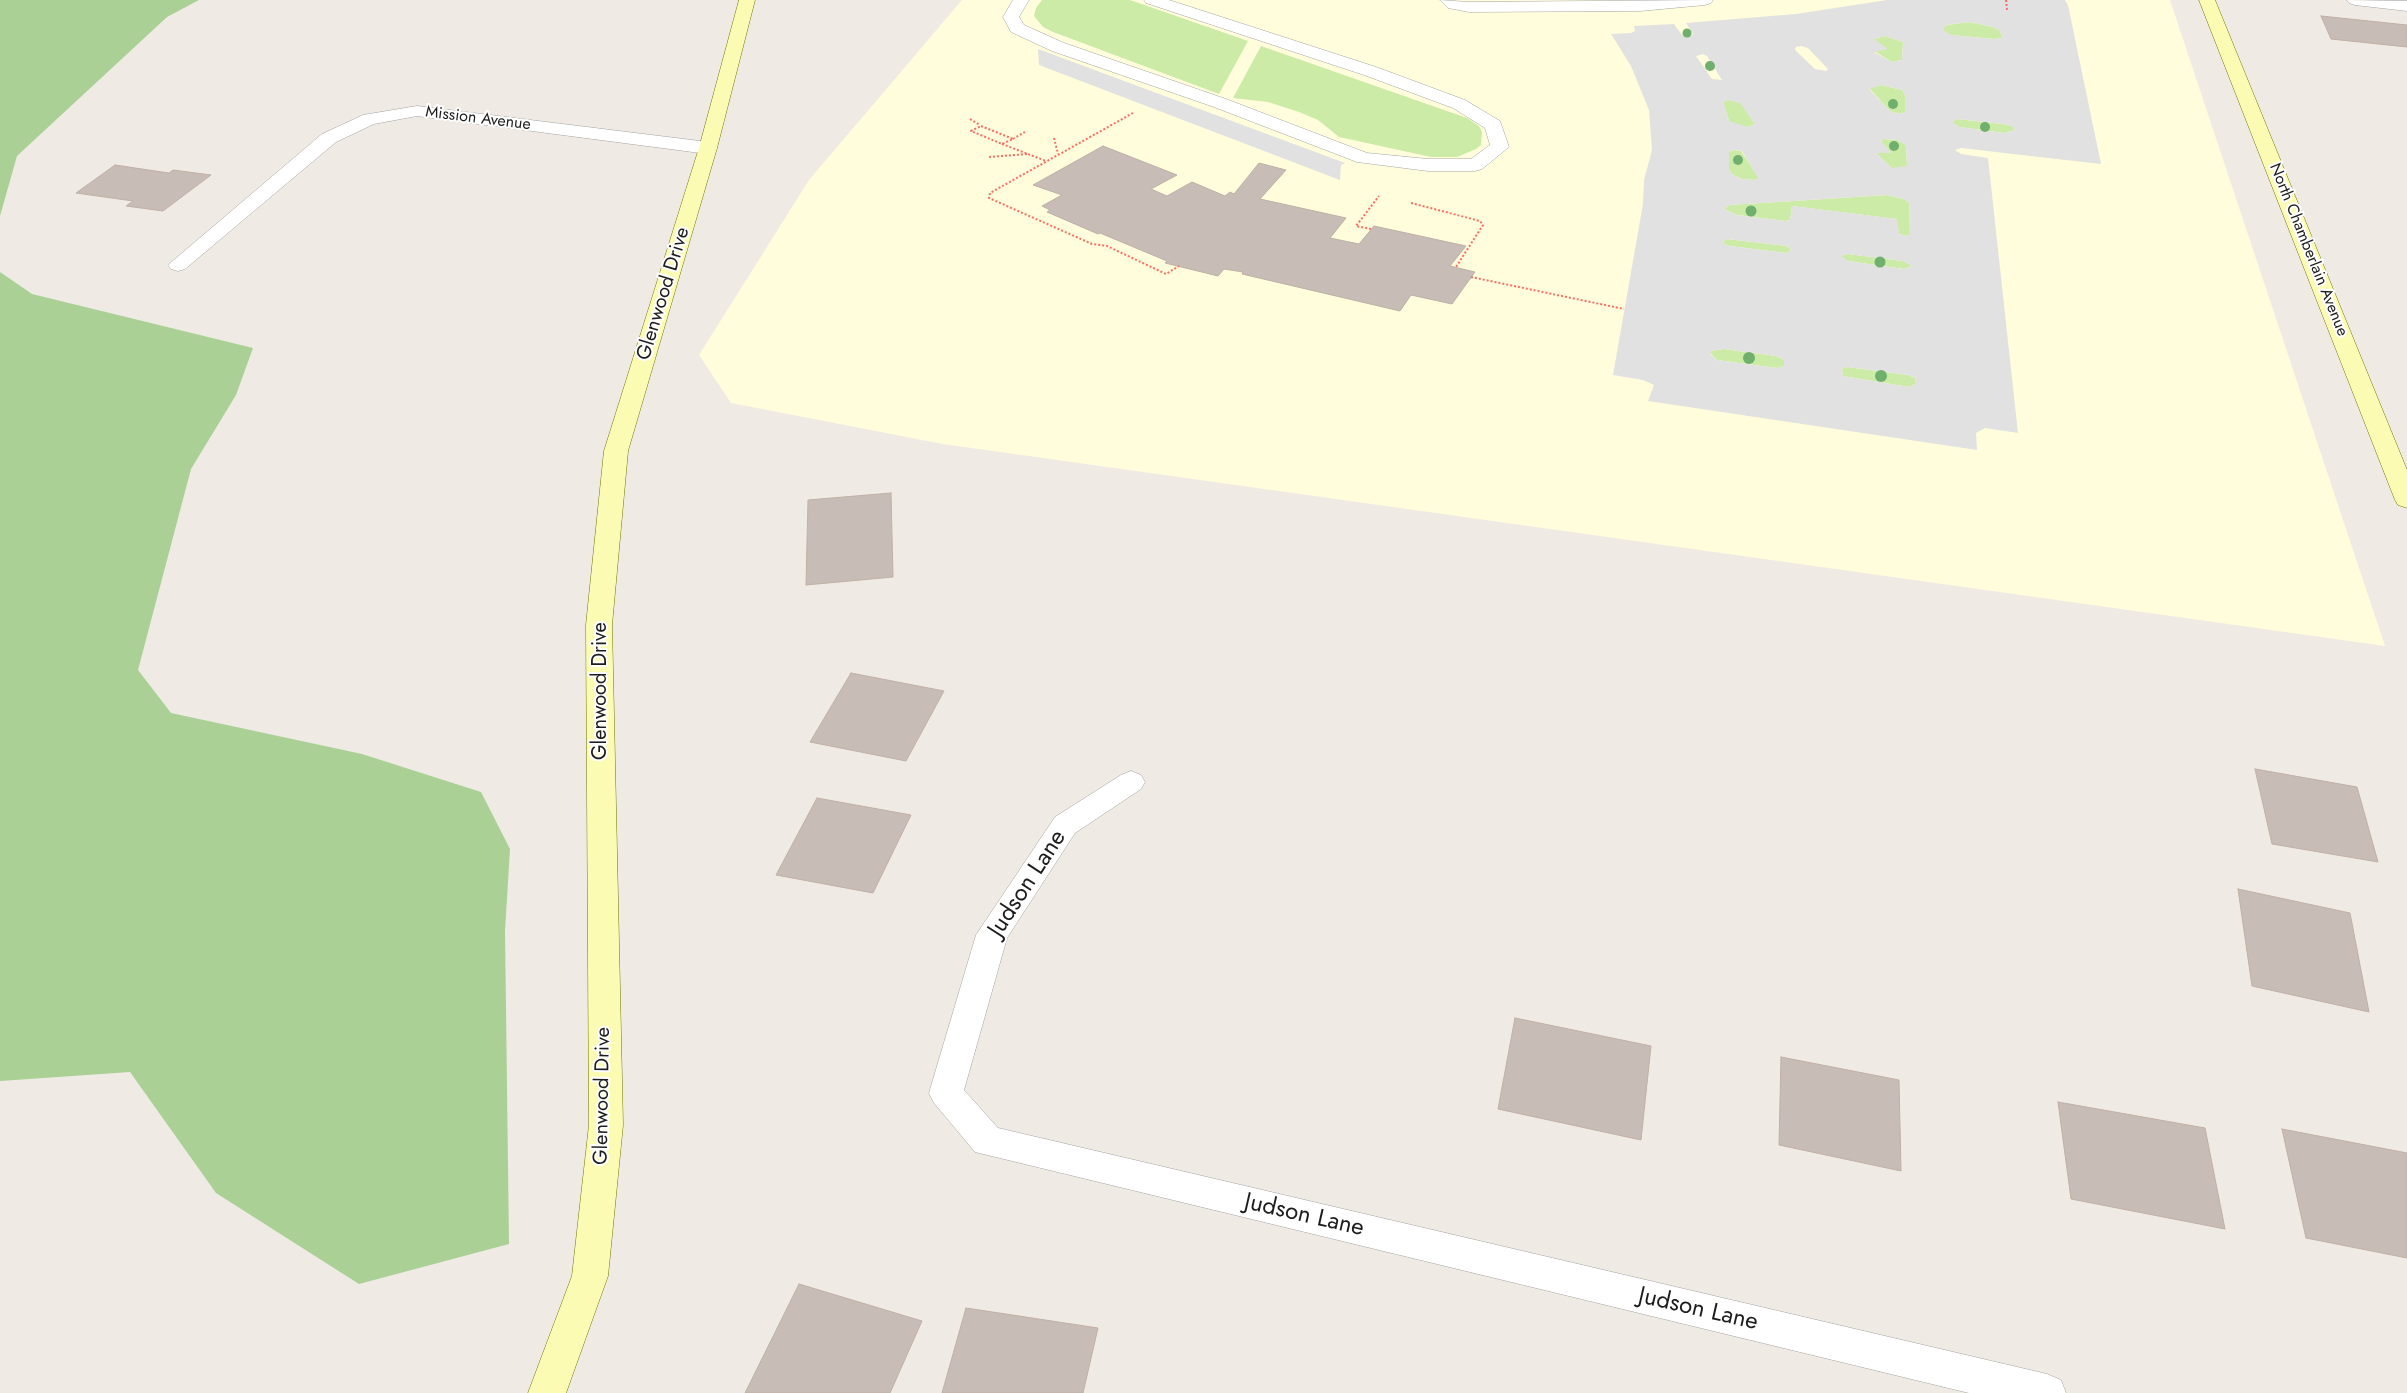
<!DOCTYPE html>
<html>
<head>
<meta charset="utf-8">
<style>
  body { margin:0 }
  canvas { display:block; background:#efeae3 }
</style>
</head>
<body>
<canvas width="2407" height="1393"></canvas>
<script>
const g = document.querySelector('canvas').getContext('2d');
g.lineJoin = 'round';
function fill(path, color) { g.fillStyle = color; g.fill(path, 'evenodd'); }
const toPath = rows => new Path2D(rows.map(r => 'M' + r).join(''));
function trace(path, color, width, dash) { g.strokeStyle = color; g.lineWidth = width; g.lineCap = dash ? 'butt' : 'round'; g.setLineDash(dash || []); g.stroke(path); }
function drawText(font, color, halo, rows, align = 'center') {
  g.font = font + ' Jost,sans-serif'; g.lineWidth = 4; g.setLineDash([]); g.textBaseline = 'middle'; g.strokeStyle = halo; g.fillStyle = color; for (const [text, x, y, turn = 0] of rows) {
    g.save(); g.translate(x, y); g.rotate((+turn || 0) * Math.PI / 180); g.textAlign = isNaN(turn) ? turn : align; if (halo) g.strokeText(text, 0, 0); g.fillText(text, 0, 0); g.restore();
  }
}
fill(toPath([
  [962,0,2170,0,2385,646,943,444,731,403,699,355,809,180]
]), '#fffddc');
fill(toPath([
  [1042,0,1130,0,1248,41,1219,94,1053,32,1043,27,1034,16,1036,8],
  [1969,22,1993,27,2000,31,2002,38,1995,39,1951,35,1944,32,1943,28,1947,25],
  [1885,36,1903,42,1902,60,1892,62,1874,51,1874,39],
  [1261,46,1467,118,1479,126,1482,132,1481,145,1476,149,1457,157,1431,157,1339,137,1318,120,1299,112,1268,102,1233,98],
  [1882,85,1902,90,1905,95,1906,112,1899,114,1890,111,1869,88],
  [1727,100,1740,102,1755,124,1748,127,1732,124,1729,121,1723,102],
  [1957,119,2003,124,2012,126,2015,130,2004,133,1959,127,1952,122],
  [1883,139,1897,140,1906,145,1907,166,1903,168,1892,168,1875,152,1891,153,1881,141],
  [1733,150,1741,151,1759,178,1754,180,1742,179,1733,175,1729,170,1729,152],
  [1887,195,1904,199,1909,203,1910,235,1908,236,1899,234,1896,219,1792,206,1790,220,1785,221,1737,215,1726,210,1726,207,1730,205],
  [1727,239,1787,246,1791,250,1786,253,1730,246,1724,244,1723,241],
  [1848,254,1903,261,1912,266,1904,269,1848,261,1841,256],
  [1724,349,1776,356,1784,360,1784,366,1777,368,1717,360,1710,353,1711,351],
  [1847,367,1908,375,1915,378,1916,384,1909,387,1843,376,1842,369]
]), '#cceba7');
fill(toPath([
  [0,0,199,0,167,17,17,156,0,216],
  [0,272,32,294,253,348,236,395,191,469,138,670,171,713,362,754,481,792,510,849,505,931,509,1244,359,1284,216,1193,130,1072,0,1081]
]), '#aad096');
fill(toPath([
  [1887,0,2065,0,2068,5,2101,164,1961,148,1955,150,1961,154,1988,158,2018,433,1985,428,1976,433,1977,450,1648,401,1654,385,1643,380,1613,375,1643,204,1644,180,1652,150,1649,110,1631,66,1611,34,1631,33,1635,31,1634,26,1674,24,1682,35,1689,36,1693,34,1686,23,1796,14],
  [1969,22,1993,27,2000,31,2002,38,1994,39,1952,35,1944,31,1944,28,1947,25],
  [1885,36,1903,42,1902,60,1892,62,1874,52,1888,49,1874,39],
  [1801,46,1808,48,1828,69,1826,71,1815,69,1795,50,1796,47],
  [1703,54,1707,56,1722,80,1712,79,1696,56],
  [1882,85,1902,90,1905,95,1905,112,1899,114,1890,111,1869,89],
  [1727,100,1740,103,1755,124,1748,127,1729,121,1723,102],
  [1957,119,2003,124,2012,126,2015,130,2004,133,1959,127,1952,122],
  [1883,139,1897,140,1906,145,1907,166,1892,168,1876,153,1891,153,1881,141],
  [1733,150,1742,151,1758,178,1754,180,1742,179,1733,175,1729,170,1729,152],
  [1887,195,1904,199,1909,203,1910,235,1908,236,1899,234,1897,219,1792,206,1790,220,1785,221,1737,215,1726,210,1726,207,1730,205],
  [1727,239,1787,246,1791,250,1786,253,1730,246,1724,244,1723,241],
  [1848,254,1903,261,1912,266,1904,269,1848,261,1842,256],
  [1724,349,1776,356,1784,360,1784,366,1777,368,1717,360,1710,354,1711,351],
  [1847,367,1908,375,1915,378,1916,384,1909,387,1843,376,1842,369],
  [1038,49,1345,163,1341,165,1340,180,1039,65]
]), '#e1e1e1');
const building = toPath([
  [2321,16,2407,25,2407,47,2331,39,2321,16],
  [1103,146,1177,175,1151,189,1167,196,1192,182,1225,196,1230,192,1234,194,1259,163,1286,170,1260,199,1346,218,1330,238,1359,244,1374,226,1466,246,1450,266,1475,272,1452,304,1411,295,1400,311,1242,274,1243,272,1224,269,1218,276,1165,263,1167,261,1100,233,1098,234,1047,212,1050,210,1042,206,1062,195,1033,185,1103,146],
  [115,165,169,173,173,170,211,175,163,211,126,206,133,201,76,193,115,165],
  [891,493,893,577,806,585,808,500,891,493],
  [851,673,944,691,906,761,810,742,851,673],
  [2255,769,2357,787,2378,862,2272,844,2255,769],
  [817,798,911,815,873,893,776,875,817,798],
  [2238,889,2350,913,2369,1012,2252,986,2238,889],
  [1515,1018,1651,1046,1641,1140,1498,1109,1515,1018],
  [1781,1057,1899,1080,1901,1171,1779,1145,1781,1057],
  [2058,1102,2205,1128,2225,1229,2071,1199,2058,1102],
  [2282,1129,2407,1153,2407,1258,2306,1238,2282,1129],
  [799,1284,922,1321,890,1393,745,1393,799,1284],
  [966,1308,1098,1328,1083,1393,942,1393,966,1308]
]);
fill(building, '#c7bcb6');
trace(building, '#c1b0a5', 1);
const lane = toPath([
  [1013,0,1029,0,1019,17,1024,25,1064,43,1226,99,1367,153,1428,159,1471,159,1490,145,1485,128,1453,108,1364,75,1146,3,1144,0,1169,0,1376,67,1465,100,1500,121,1509,147,1482,169,1475,171,1428,171,1357,162,1214,107,1052,51,1011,32,1003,17,1013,0],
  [1440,0,1469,2,1713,0,1711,3,1705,5,1640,11,1469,12,1448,8,1440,0]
]);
const street = toPath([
  [2347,0,2407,1,2407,11,2355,5,2349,3,2347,0],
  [417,106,708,142,715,144,717,148,715,152,708,154,417,116,374,124,336,142,185,269,178,271,171,269,168,265,322,134,363,115,417,106],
  [1131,771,1141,775,1145,782,1141,789,1075,833,1007,938,964,1090,998,1128,2047,1374,2061,1380,2066,1393,1969,1393,975,1152,934,1103,929,1093,976,935,1055,817,1121,775,1131,771]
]);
const secondary = toPath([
  [739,0,755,0,717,148,628,451,612,625,623,1125,608,1276,566,1393,528,1393,572,1276,589,1125,586,625,604,451,699,148,739,0],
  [2199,0,2215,0,2407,470,2407,508,2398,505,2395,500,2199,0]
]);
trace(lane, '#a4a4a4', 1);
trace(street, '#a4a4a4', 1);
trace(secondary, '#707701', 1);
trace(toPath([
  [2006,0,2007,10],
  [1133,113,990,193,989,198,1092,244,1107,246,1166,274,1179,266],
  [970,119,980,125],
  [981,126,1013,139,1002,144,971,131,981,126],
  [1054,138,1058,154],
  [1013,139,1025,132],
  [1002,144,1046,161],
  [989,157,1027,154],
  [1411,203,1480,221,1483,225,1456,267],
  [1371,229,1356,226,1379,196],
  [1471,277,1624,309]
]), '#fe6d65', 2, [2, 2]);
fill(lane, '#fff');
fill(street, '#fff');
fill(secondary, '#fbfbb4');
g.fillStyle = '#70af6d';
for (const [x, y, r] of [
  [1687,33,4.5],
  [1710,66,5],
  [1893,104,5],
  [1985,127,5],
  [1894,146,5],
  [1738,160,5],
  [1751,211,5.5],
  [1880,262,5.5],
  [1749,358,6],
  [1881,376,6]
]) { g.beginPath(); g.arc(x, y, r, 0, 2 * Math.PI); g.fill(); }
drawText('16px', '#1d1d1d', '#fff', [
  ["Mission Avenue",478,119,7],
  ["North Chamberlain Avenue",2308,250,68]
]);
drawText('20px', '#1d1d1d', '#fff', [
  ["Glenwood Drive",664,294,-73],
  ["Glenwood Drive",601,691,-90],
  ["Glenwood Drive",603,1096,-89]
]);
drawText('24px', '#1d1d1d', '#fff', [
  ["Judson Lane",1028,884,-57],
  ["Judson Lane",1304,1216,13],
  ["Judson Lane",1698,1310,13]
]);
</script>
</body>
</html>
